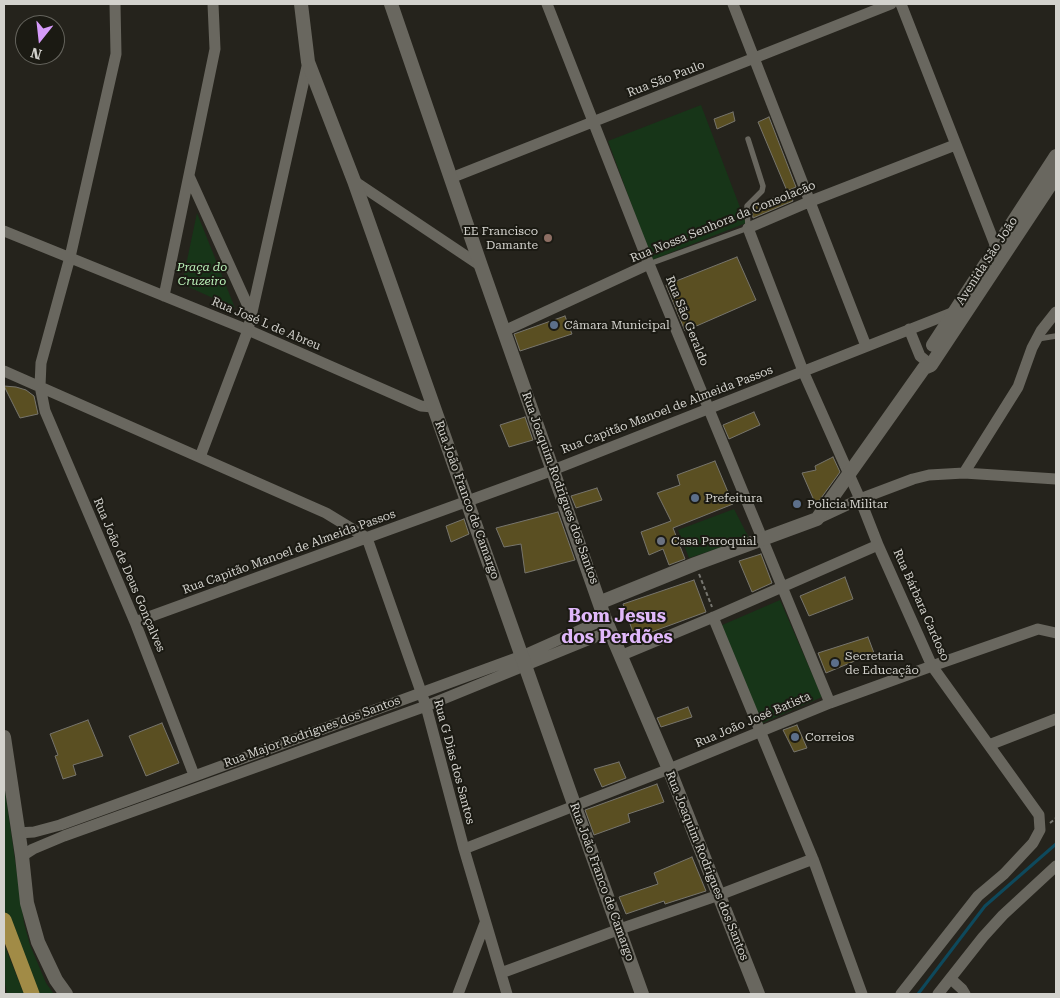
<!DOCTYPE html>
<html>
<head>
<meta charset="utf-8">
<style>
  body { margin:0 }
  #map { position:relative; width:1060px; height:998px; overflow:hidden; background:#25231c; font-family:"Roboto Serif",serif }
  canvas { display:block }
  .frame { position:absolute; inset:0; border:5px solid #d3d2cd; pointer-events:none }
  .north { position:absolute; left:15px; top:15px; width:50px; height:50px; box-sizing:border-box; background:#1b1a13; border:1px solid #65645d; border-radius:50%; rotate:196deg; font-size:14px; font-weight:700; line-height:20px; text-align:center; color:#d3d2cd }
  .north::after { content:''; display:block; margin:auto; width:18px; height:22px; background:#d69bfa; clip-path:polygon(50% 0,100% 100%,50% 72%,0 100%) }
</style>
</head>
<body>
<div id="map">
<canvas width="1060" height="998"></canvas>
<div class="frame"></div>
<div class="north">N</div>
</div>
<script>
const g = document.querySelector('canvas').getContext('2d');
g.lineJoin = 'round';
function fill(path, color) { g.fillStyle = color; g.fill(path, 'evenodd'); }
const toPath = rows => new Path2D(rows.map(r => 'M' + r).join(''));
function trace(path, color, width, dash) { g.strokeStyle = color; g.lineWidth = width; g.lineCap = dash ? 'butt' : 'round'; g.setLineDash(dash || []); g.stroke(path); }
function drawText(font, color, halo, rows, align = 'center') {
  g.font = font + ' "Roboto Serif",serif'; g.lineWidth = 4; g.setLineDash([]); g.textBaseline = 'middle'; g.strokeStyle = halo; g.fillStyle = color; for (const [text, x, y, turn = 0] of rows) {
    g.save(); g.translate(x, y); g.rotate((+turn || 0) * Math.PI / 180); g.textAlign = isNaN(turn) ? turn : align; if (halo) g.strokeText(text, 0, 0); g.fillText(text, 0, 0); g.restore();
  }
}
fill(toPath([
  [701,105,746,223,652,260,608,141],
  [197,213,235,308,182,284],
  [734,509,749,538,689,558,678,530],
  [780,600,822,697,758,725,720,626],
  [4,783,24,923,30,945,46,983,54,994,36,994,18,951,4,909],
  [4,944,24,994,7,994,4,978]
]), '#173518');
trace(toPath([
  [918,994,985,906,1056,844]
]), '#0e495c', 3);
const building = toPath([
  [733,112,735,121,717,129,714,119,733,112],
  [769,117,796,187,787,191,758,122,769,117],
  [789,192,793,201,753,218,752,208,755,205,789,192],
  [737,257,756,300,685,331,666,285,737,257],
  [565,316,572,334,520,351,514,334,565,316],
  [4,386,16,387,26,390,34,396,38,414,20,418,4,386],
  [754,412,760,425,729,439,723,425,754,412],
  [525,417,533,440,509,447,500,425,525,417],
  [833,457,840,472,816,505,802,473,816,470,815,466,833,457],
  [715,461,733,504,673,528,685,559,669,565,663,549,649,555,641,532,671,521,657,493,680,485,677,475,715,461],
  [597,488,602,500,576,508,571,496,597,488],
  [558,512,575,560,525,573,521,544,504,547,496,528,558,512],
  [464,519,469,534,451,542,446,526,464,519],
  [761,554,772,583,752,592,739,561,761,554],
  [845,577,853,599,809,616,800,596,845,577],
  [694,580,706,612,635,638,623,604,694,580],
  [868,637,874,653,826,673,818,653,868,637],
  [688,707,692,717,661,727,657,718,688,707],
  [88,720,103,756,73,765,76,775,63,779,55,756,58,755,50,734,88,720],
  [162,723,179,763,146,776,129,736,162,723],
  [797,725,807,748,794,752,783,730,797,725],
  [619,762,626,778,602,787,594,769,619,762],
  [657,784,664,802,628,814,630,822,594,835,585,810,657,784],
  [692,857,706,891,665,904,664,901,626,914,619,897,658,884,654,873,692,857]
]);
fill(building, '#5a4f22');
trace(building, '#77756d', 1);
trace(toPath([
  [699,574,712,607],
  [1050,823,1056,818]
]), '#777670', 2, [4, 2.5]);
trace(toPath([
  [649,264,748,228,747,206,762,191,763,186,748,139],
  [1037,339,1056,336]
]), '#69675f', 5.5);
trace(toPath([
  [115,4,116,54,70,257,41,363,40,386,45,411,135,622,194,775],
  [547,4,649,264,830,703],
  [733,4,866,346],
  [901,4,996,247,1001,252],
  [189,176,252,315],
  [451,178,891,4],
  [354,181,481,266],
  [4,231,248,330,421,406,433,407],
  [164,296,215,49,213,4],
  [909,329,920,356,931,365],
  [504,331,649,264],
  [4,371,326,513,367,538],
  [200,457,248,330,308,62],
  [964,473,1018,387,1032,348,1041,331,1056,312],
  [817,519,860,499,913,479,929,475,964,473,1056,479],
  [367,538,426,706,464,849,507,994],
  [713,617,813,859,862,994],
  [135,622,553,470,954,312],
  [620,656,716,616,878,545],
  [989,745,1056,719],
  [18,833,34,832,60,825,140,796,522,656,605,619],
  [464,849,669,769,830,703,932,666,1038,629,1056,633],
  [22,856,33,849,64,836,426,706,610,631],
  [501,973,620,929,719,895,813,859],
  [951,979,962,989,965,994],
  [458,994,485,923],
  [901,994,978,896,1004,874,1033,843,1040,830,1039,815,932,666,878,545,860,499,803,371,748,228,811,201,955,145],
  [938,994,983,937,1003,915,1056,866]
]), '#69675f', 11);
trace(toPath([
  [301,4,308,62,354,181,575,807,642,994],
  [391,4,481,266,605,619,669,769,758,994],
  [933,345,1056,156],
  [601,602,695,564,817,519,924,368,931,365,1056,176],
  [4,737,22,856,27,903,38,942,56,980,66,994]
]), '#69675f', 14);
trace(toPath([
  [4,920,32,994]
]), '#a18b46', 15);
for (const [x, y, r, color] of [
  [548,238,5,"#8d6e63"],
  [554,325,5,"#5c6f8a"],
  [695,498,5,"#5c6f8a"],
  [797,504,5,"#5c6f8a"],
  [661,541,5,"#6b7280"],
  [835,663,5,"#5c6f8a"],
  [795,737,5,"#5c6f8a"]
]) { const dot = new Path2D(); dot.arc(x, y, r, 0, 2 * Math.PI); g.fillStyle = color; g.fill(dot); trace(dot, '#1b1a13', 2); }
drawText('12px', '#d3d2cd', '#1b1a13', [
  ["Rua São Paulo",666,79,-21],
  ["Rua Nossa Senhora da Consolacão",723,222,-22],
  ["Avenida São João",987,261,-57],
  ["Rua São Geraldo",687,321,68],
  ["Rua José L de Abreu",266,324,23],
  ["Rua Capitão Manoel de Almeida Passos",667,410,-21],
  ["Rua Joaquim Rodrigues dos Santos",560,488,70],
  ["Rua João Franco de Camargo",467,500,70],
  ["Rua Capitão Manoel de Almeida Passos",289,552,-20],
  ["Rua João de Deus Gonçalves",129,575,67],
  ["Rua Bárbara Cardoso",921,605,66],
  ["Rua João José Batista",753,720,-23],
  ["Rua Major Rodrigues dos Santos",312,732,-20],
  ["Rua G Dias dos Santos",454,762,75],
  ["Rua Joaquim Rodrigues dos Santos",707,866,68],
  ["Rua João Franco de Camargo",602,882,70]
]);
drawText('12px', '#d3d2cd', '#1b1a13', [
  ["EE Francisco",538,231,"right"],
  ["Damante",538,245,"right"],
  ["Câmara Municipal",564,325],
  ["Prefeitura",705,498],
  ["Policia Militar",807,504],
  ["Casa Paroquial",671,541],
  ["Secretaria",845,656],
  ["de Educação",845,670],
  ["Correios",805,737]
], 'left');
drawText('italic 12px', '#b8efb7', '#1b1a13', [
  ["Praça do",202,267],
  ["Cruzeiro",202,281]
]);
drawText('bold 18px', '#e0b8fa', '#1b1a13', [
  ["Bom Jesus",617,617],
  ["dos Perdões",617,638]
]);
</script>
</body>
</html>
